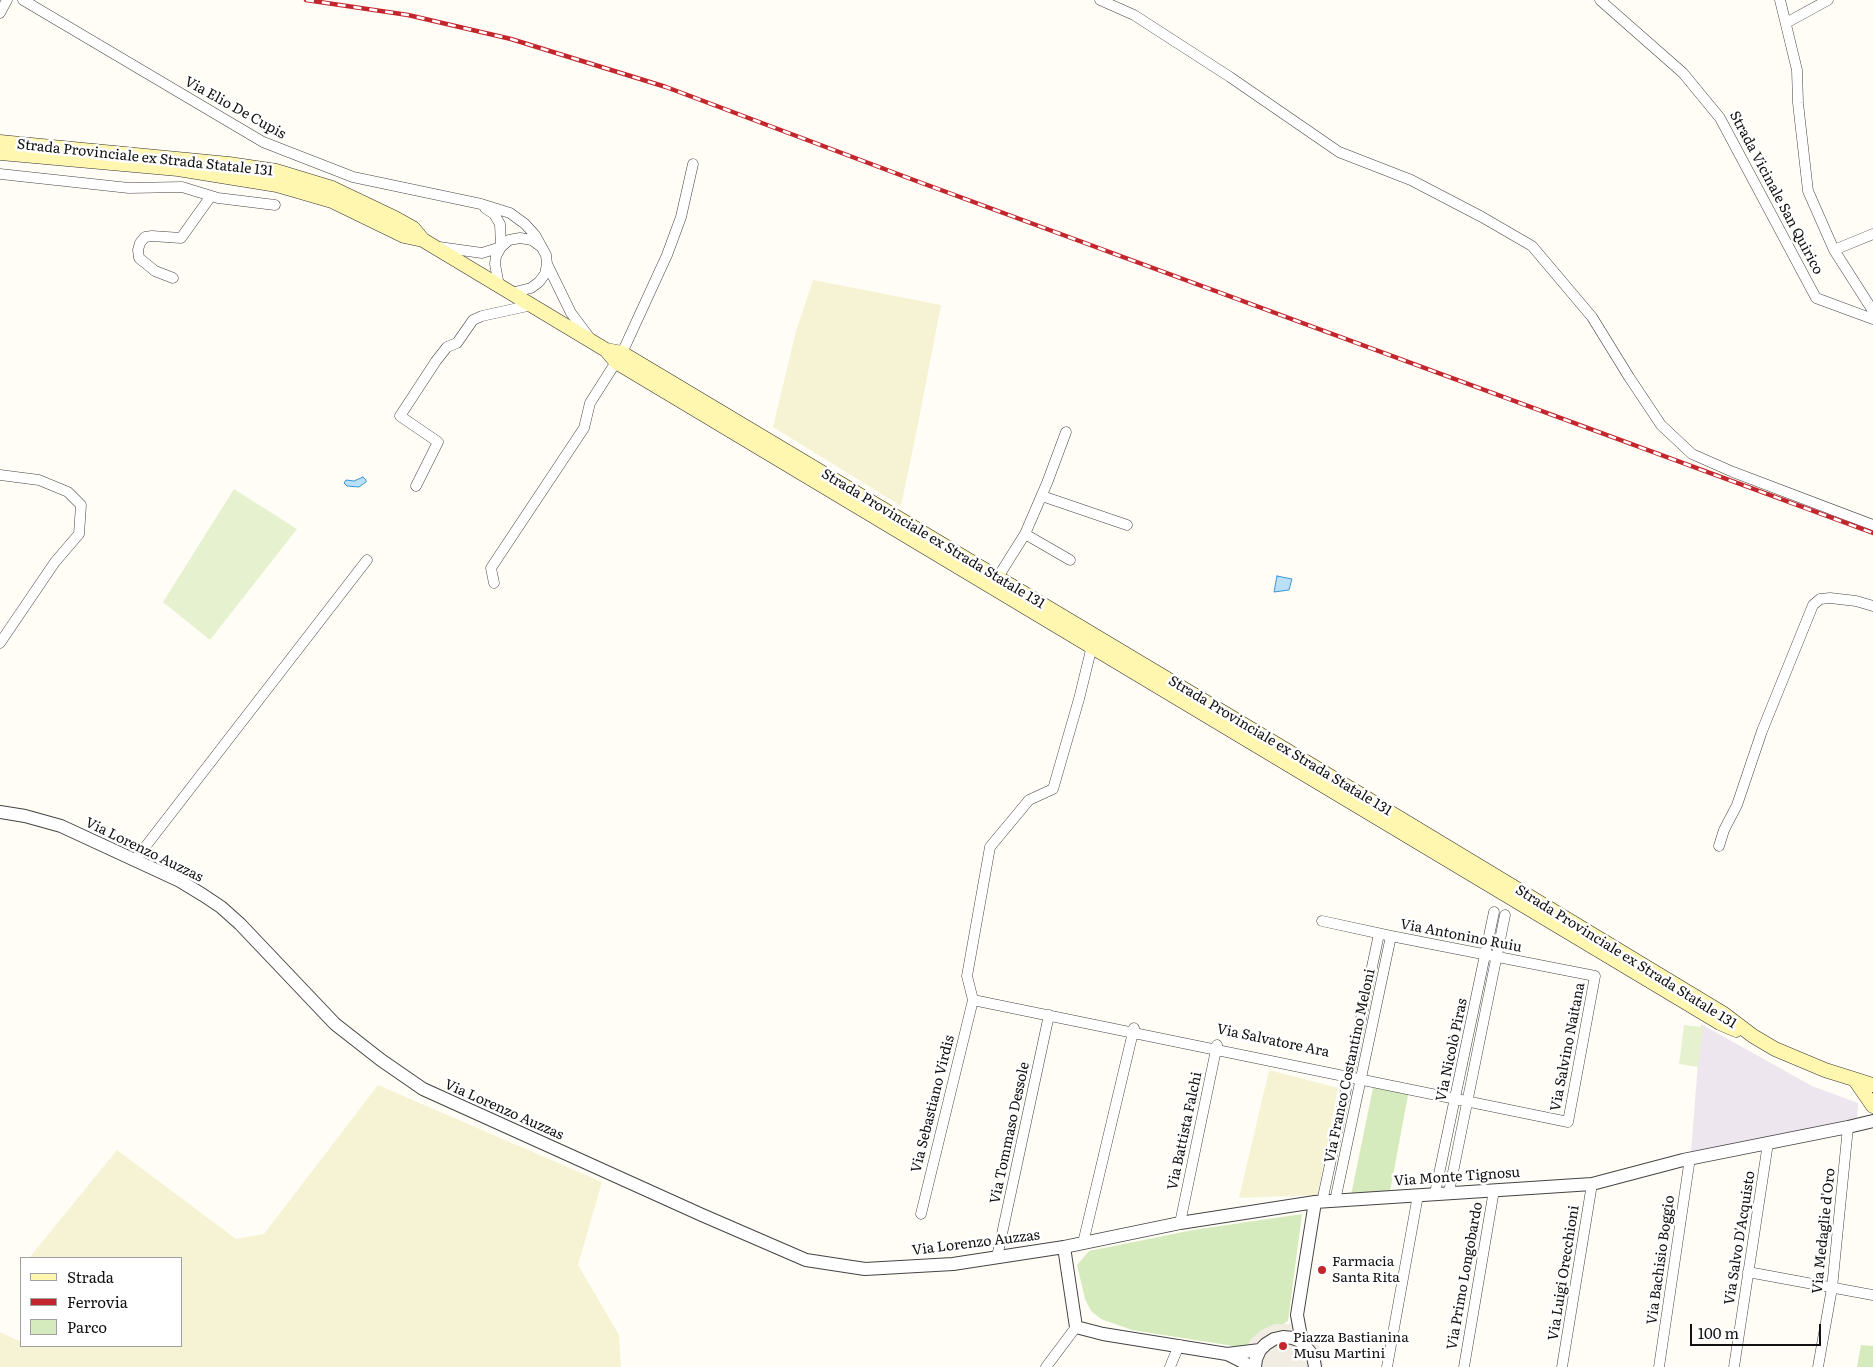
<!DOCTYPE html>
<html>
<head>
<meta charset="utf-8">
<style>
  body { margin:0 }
  #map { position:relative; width:1873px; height:1367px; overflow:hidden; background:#fffdf5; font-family:Literata,serif }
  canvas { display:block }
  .legend { position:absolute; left:20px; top:1257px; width:162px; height:90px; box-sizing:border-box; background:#fff; border:1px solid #a0a0a0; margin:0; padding:6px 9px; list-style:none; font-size:15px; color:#111 }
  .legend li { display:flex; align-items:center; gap:10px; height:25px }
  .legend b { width:25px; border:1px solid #a0a0a0 }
  .scale { position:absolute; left:1690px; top:1324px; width:131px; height:22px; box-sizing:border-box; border:2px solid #111; border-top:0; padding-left:6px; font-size:15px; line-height:18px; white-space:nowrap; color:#111; -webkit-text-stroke:4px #fff; paint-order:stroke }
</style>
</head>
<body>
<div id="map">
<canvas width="1873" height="1367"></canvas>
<ul class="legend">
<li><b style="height:6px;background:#fff6b0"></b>Strada</li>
<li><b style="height:6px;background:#c4262e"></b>Ferrovia</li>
<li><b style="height:14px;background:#d5ebbd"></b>Parco</li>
</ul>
<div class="scale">100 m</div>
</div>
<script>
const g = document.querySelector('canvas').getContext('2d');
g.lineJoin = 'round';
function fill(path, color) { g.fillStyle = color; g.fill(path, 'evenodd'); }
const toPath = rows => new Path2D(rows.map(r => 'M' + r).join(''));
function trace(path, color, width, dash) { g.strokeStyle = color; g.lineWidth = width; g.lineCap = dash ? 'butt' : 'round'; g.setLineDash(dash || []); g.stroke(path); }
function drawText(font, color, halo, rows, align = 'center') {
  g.font = font + ' Literata,serif'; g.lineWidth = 5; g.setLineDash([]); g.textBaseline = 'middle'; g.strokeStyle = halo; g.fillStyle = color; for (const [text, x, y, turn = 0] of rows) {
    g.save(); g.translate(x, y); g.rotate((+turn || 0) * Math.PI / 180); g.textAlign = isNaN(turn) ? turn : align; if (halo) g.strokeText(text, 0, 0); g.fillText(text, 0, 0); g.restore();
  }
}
fill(toPath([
  [1701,1024,1812,1086,1858,1103,1857,1121,1691,1152]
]), '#eee6ef');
fill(toPath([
  [813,280,941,305,918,424,901,506,773,427,796,331],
  [1269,1070,1338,1088,1318,1195,1239,1198],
  [378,1085,602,1182,578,1265,619,1335,621,1367,0,1367,0,1332,21,1342,21,1346,181,1346,181,1258,29,1258,117,1150,236,1239,264,1234]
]), '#f6f3d4');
fill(toPath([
  [1374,1083,1409,1090,1389,1197,1350,1200],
  [1302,1214,1288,1321,1250,1344,1240,1347,1132,1330,1101,1319,1091,1311,1085,1299,1077,1265,1089,1251,1193,1230],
  [1861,1345,1873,1346,1873,1367,1857,1367]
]), '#d5ebbd');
fill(toPath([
  [234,489,297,529,210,640,163,602],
  [1684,1025,1703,1027,1698,1067,1679,1064]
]), '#e6f2cf');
fill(toPath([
  [1275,1324,1290,1324,1297,1326,1309,1333,1315,1338,1322,1352,1323,1367,1243,1367,1247,1347,1250,1340,1261,1330]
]), '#f1ede2');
const water = toPath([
  [363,477,366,480,366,482,359,487,347,486,344,483,346,480,354,481,363,477],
  [1277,576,1292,579,1289,590,1274,592,1277,576]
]);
fill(water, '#b9e0f7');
trace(water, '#3f96cf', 1);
const minor = toPath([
  [23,0,263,142,353,177,481,204,510,213,525,224,535,235,546,255,547,264,545,274,539,282,531,288,511,293],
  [1100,0,1134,15,1230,77,1339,152,1411,180,1482,217,1532,246,1592,317,1629,377,1661,425,1692,454,1733,472,1873,525],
  [1600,0,1683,73,1720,118,1816,298,1873,319],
  [1780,0,1797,70,1798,103,1808,191,1834,250,1873,311],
  [0,13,7,0],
  [1786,23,1828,0],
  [0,174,129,188,182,187,218,198,275,205],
  [485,208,494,214,500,224,501,247,496,256,495,264,499,286],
  [439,247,482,253,501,247,509,240,520,238,532,240,540,246],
  [1834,250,1873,234],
  [547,264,571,313,589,337],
  [173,278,155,271,139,258,138,250,140,243,145,237,152,236,181,238,211,196],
  [622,353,667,255,681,217,693,164],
  [0,475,39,480,68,492,81,505,79,534,55,562,0,643],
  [416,486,438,442,400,416,436,361,447,347,457,343,473,320,482,316,532,305],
  [1042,496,1127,525],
  [1025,534,1070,560],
  [998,577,1025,534,1047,483,1066,432],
  [494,583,491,568,584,428,590,403,616,362],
  [1719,846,1724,830,1737,805,1762,731,1813,605,1820,599,1830,598,1856,601,1873,606],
  [135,860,367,560],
  [973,1000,1568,1122,1595,976,1391,936,1322,921],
  [1449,1192,1505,915],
  [1435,1193,1494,912],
  [1335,1201,1391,936],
  [1322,1202,1379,934],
  [921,1214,973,1000,967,976,990,847,1029,800,1053,789,1079,699,1092,646],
  [1180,1223,1217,1045],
  [1083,1243,1134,1028],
  [997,1257,1049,1015],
  [1748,1272,1873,1295],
  [1046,1367,1076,1327],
  [1170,1367,1179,1345],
  [1387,1367,1418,1195],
  [1464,1367,1494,1190],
  [1562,1367,1592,1184],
  [1659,1367,1690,1158],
  [1734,1367,1768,1143],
  [1818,1367,1832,1288,1848,1127]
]);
const tertiary = toPath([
  [0,812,25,816,61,826,180,881,203,895,221,907,240,924,335,1024,381,1060,423,1089,702,1215,806,1260,865,1269,953,1264,1064,1247,1180,1223,1315,1202,1592,1184,1683,1160,1848,1127,1873,1121],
  [1064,1247,1076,1327,1103,1334,1227,1354,1260,1350],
  [1302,1342,1297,1315,1315,1202],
  [1227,1354,1253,1367],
  [1255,1367,1256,1359,1260,1350,1266,1344,1274,1339,1283,1337,1293,1338,1302,1342,1313,1356,1315,1367]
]);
const secondary = toPath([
  [0,142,229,164,276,171,332,188,395,218,413,228,423,240,606,350,622,353,1353,790,1724,1014,1753,1036,1775,1049,1825,1070,1873,1085],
  [0,153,178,169,277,185,332,201,404,236,423,240],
  [606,350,616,362,1720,1023,1736,1030],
  [1855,1080,1873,1106]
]);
trace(minor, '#444', 11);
trace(tertiary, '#444', 14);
trace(secondary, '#333', 15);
trace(minor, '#fff', 10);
trace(tertiary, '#fff', 12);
trace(secondary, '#fff6b0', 14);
const rail = toPath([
  [306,0,408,15,511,39,666,87,911,179,1873,533]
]);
trace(rail, '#c4262e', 4.5);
trace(rail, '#fff', 2.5, [8]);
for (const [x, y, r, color] of [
  [1322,1270,5,"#c4262e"],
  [1283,1346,5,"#c4262e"]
]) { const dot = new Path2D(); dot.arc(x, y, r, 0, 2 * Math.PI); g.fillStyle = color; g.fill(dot); trace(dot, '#fff', 2); }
drawText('14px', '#111', '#fff', [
  ["Via Elio De Cupis",235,108,29],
  ["Strada Provinciale ex Strada Statale 131",145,158,6],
  ["Strada Vicinale San Quirico",1776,193,62],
  ["Strada Provinciale ex Strada Statale 131",933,539,31],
  ["Strada Provinciale ex Strada Statale 131",1280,746,31],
  ["Via Lorenzo Auzzas",144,850,26],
  ["Via Antonino Ruiu",1461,936,11],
  ["Strada Provinciale ex Strada Statale 131",1626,957,32],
  ["Via Salvatore Ara",1273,1041,12],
  ["Via Salvino Naitana",1568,1047,-79],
  ["Via Nicolò Piras",1452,1050,-78],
  ["Via Franco Costantino Meloni",1350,1066,-78],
  ["Via Sebastiano Virdis",933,1104,-76],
  ["Via Lorenzo Auzzas",504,1110,24],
  ["Via Battista Falchi",1185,1131,-78],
  ["Via Tommaso Dessole",1010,1133,-78],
  ["Via Monte Tignosu",1457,1177,-4],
  ["Via Medaglie d'Oro",1824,1231,-84],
  ["Via Salvo D'Acquisto",1740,1238,-81],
  ["Via Lorenzo Auzzas",976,1243,-7],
  ["Via Bachisio Boggio",1661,1260,-82],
  ["Via Luigi Orecchioni",1564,1273,-81],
  ["Via Primo Longobardo",1465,1276,-80]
]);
drawText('14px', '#111', '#fff', [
  ["Farmacia",1332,1262],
  ["Santa Rita",1332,1278],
  ["Piazza Bastianina",1293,1338],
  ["Musu Martini",1293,1354]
], 'left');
</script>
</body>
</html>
